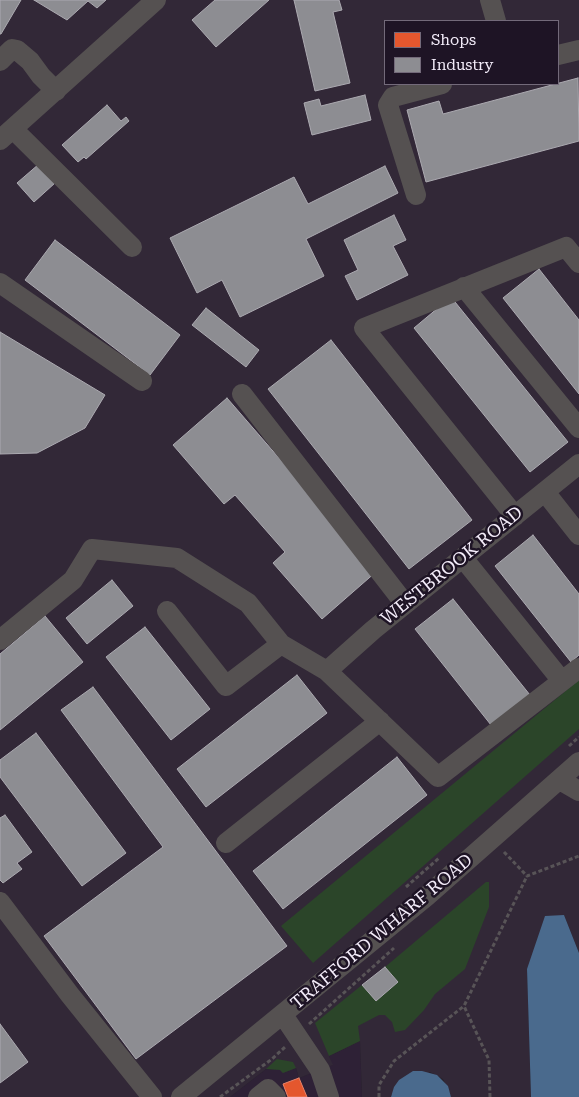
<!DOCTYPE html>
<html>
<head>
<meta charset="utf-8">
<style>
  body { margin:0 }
  #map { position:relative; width:579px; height:1097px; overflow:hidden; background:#27212b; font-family:"Roboto Serif",serif }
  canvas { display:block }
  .legend { position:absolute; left:384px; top:20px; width:175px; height:65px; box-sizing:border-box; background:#1e1425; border:1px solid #736a7a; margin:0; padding:6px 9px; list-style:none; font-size:15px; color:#f3ecf9 }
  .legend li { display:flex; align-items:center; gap:10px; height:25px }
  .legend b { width:25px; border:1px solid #736a7a }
</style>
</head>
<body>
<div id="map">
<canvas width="579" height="1097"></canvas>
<ul class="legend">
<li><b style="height:14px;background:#e4572e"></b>Shops</li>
<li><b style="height:14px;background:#8d8d92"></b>Industry</li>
</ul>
</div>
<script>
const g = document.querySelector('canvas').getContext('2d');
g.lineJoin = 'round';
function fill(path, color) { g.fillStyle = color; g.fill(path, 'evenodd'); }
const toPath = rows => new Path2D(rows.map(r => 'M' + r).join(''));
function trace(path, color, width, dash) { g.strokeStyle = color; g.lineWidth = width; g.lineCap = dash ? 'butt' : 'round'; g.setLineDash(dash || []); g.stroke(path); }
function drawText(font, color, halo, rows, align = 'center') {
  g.font = font + ' "Roboto Serif",serif'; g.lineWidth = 5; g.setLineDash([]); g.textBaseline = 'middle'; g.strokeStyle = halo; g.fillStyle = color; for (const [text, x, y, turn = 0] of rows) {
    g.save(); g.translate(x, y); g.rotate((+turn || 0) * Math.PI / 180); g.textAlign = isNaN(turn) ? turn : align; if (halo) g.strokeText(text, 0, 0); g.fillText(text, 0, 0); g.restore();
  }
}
fill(toPath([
  [360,1041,362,1097,230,1097,266,1069,280,1070,296,1068,299,1078,332,1065,329,1056]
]), '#2e2136');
fill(toPath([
  [0,0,579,0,579,953,564,915,527,969,531,1097,451,1097,450,1093,443,1079,430,1072,391,1095,391,1097,362,1097,360,1041,329,1056,333,1065,299,1078,296,1068,283,1073,280,1070,266,1069,230,1097,0,1097],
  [385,21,558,21,558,84,385,84]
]), '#322837');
fill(toPath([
  [579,680,579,729,313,963,281,926],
  [486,882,489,882,489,907,465,969,435,994,424,1010,405,1030,395,1032,392,1022,385,1015,379,1015,358,1026,360,1041,329,1056,315,1023,362,985,376,1001,398,982,385,967],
  [277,1059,293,1062,296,1068,283,1073,280,1070,266,1069]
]), '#2b4529');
fill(toPath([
  [564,915,579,953,579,1097,531,1097,527,969,545,916],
  [413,1071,422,1071,437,1075,448,1086,451,1097,391,1097,394,1087,399,1080]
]), '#4a6a8d');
const shops = toPath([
  [299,1078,307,1097,288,1097,283,1084,299,1078]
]);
fill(shops, '#e4572e');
trace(shops, '#e8846b', 1);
const industry = toPath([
  [0,0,21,0,1,34,0,34,0,0],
  [34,0,106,0,97,8,88,1,67,20,34,0],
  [215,0,269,0,216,47,192,20,215,0],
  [294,0,339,0,342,10,333,12,350,83,315,91,294,0],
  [578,78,579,141,426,182,407,110,439,101,443,114,578,78],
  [365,95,371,120,312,135,304,103,319,99,321,106,365,95],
  [107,105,121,121,126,117,129,121,86,159,84,157,78,162,62,145,107,105],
  [39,164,55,183,34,202,17,183,39,164],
  [385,166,398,193,306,239,324,276,240,317,222,280,197,293,170,238,294,177,308,204,385,166],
  [394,215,406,240,393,246,408,275,357,300,345,276,358,270,344,240,394,215],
  [55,240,180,335,150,375,25,280,55,240],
  [539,269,579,320,579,394,503,298,539,269],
  [451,297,568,442,530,472,414,328,451,297],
  [206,308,259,350,246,367,192,325,206,308],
  [0,332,105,395,85,428,37,453,0,454,0,332],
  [331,340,472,520,409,569,268,389,331,340],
  [227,398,377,571,322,619,273,563,285,552,235,495,224,504,173,445,227,398],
  [533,535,579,594,579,655,571,662,495,566,533,535],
  [112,580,133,606,87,644,66,618,112,580],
  [453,599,530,695,491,725,415,629,453,599],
  [45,616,83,662,0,730,0,654,45,616],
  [145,627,210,709,171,740,106,657,145,627],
  [297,675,327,713,206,807,177,769,297,675],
  [93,687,287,946,136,1059,44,936,163,847,61,710,93,687],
  [36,733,126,853,82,886,0,777,0,760,36,733],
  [397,757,427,795,283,909,253,871,397,757],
  [5,815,32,852,17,863,22,869,3,883,0,880,0,818,5,815],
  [385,967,398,982,376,1001,362,985,385,967],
  [0,1024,28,1062,0,1083,0,1024]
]);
fill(industry, '#8d8d92');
trace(industry, '#acaab1', 1);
trace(toPath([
  [569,746,579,737],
  [504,852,527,876,579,856],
  [406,887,439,858],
  [309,1024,394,948],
  [220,1097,272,1059,285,1047],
  [379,1097,379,1085,394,1061,464,1006],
  [490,1097,489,1060,464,1006,527,876]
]), '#585457', 3, [4, 2.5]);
trace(toPath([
  [490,0,496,21],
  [558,55,579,50],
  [0,61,12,49,17,50,30,61,41,76,56,91],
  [13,129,132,247],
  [0,140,156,0],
  [416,195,388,105,393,97,442,84],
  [0,283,142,381],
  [464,287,579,428],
  [242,394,405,604],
  [545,492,579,535],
  [515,516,364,328,566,247,579,263],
  [463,558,562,681],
  [167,611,226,686,281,644],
  [0,640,73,580,92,549,177,558,248,603,281,644,327,671,438,777,579,668],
  [327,671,373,630,579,464],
  [560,780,579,791],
  [226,843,380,721],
  [0,902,70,995,152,1097],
  [283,1015,320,1070,329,1097],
  [181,1097,427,896,579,762],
  [258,1097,268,1089,276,1097]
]), '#555151', 20);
drawText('18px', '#f3ecf9', '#1e1425', [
  ["WESTBROOK ROAD",452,566,-39],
  ["TRAFFORD WHARF ROAD",382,932,-40]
]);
</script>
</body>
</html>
